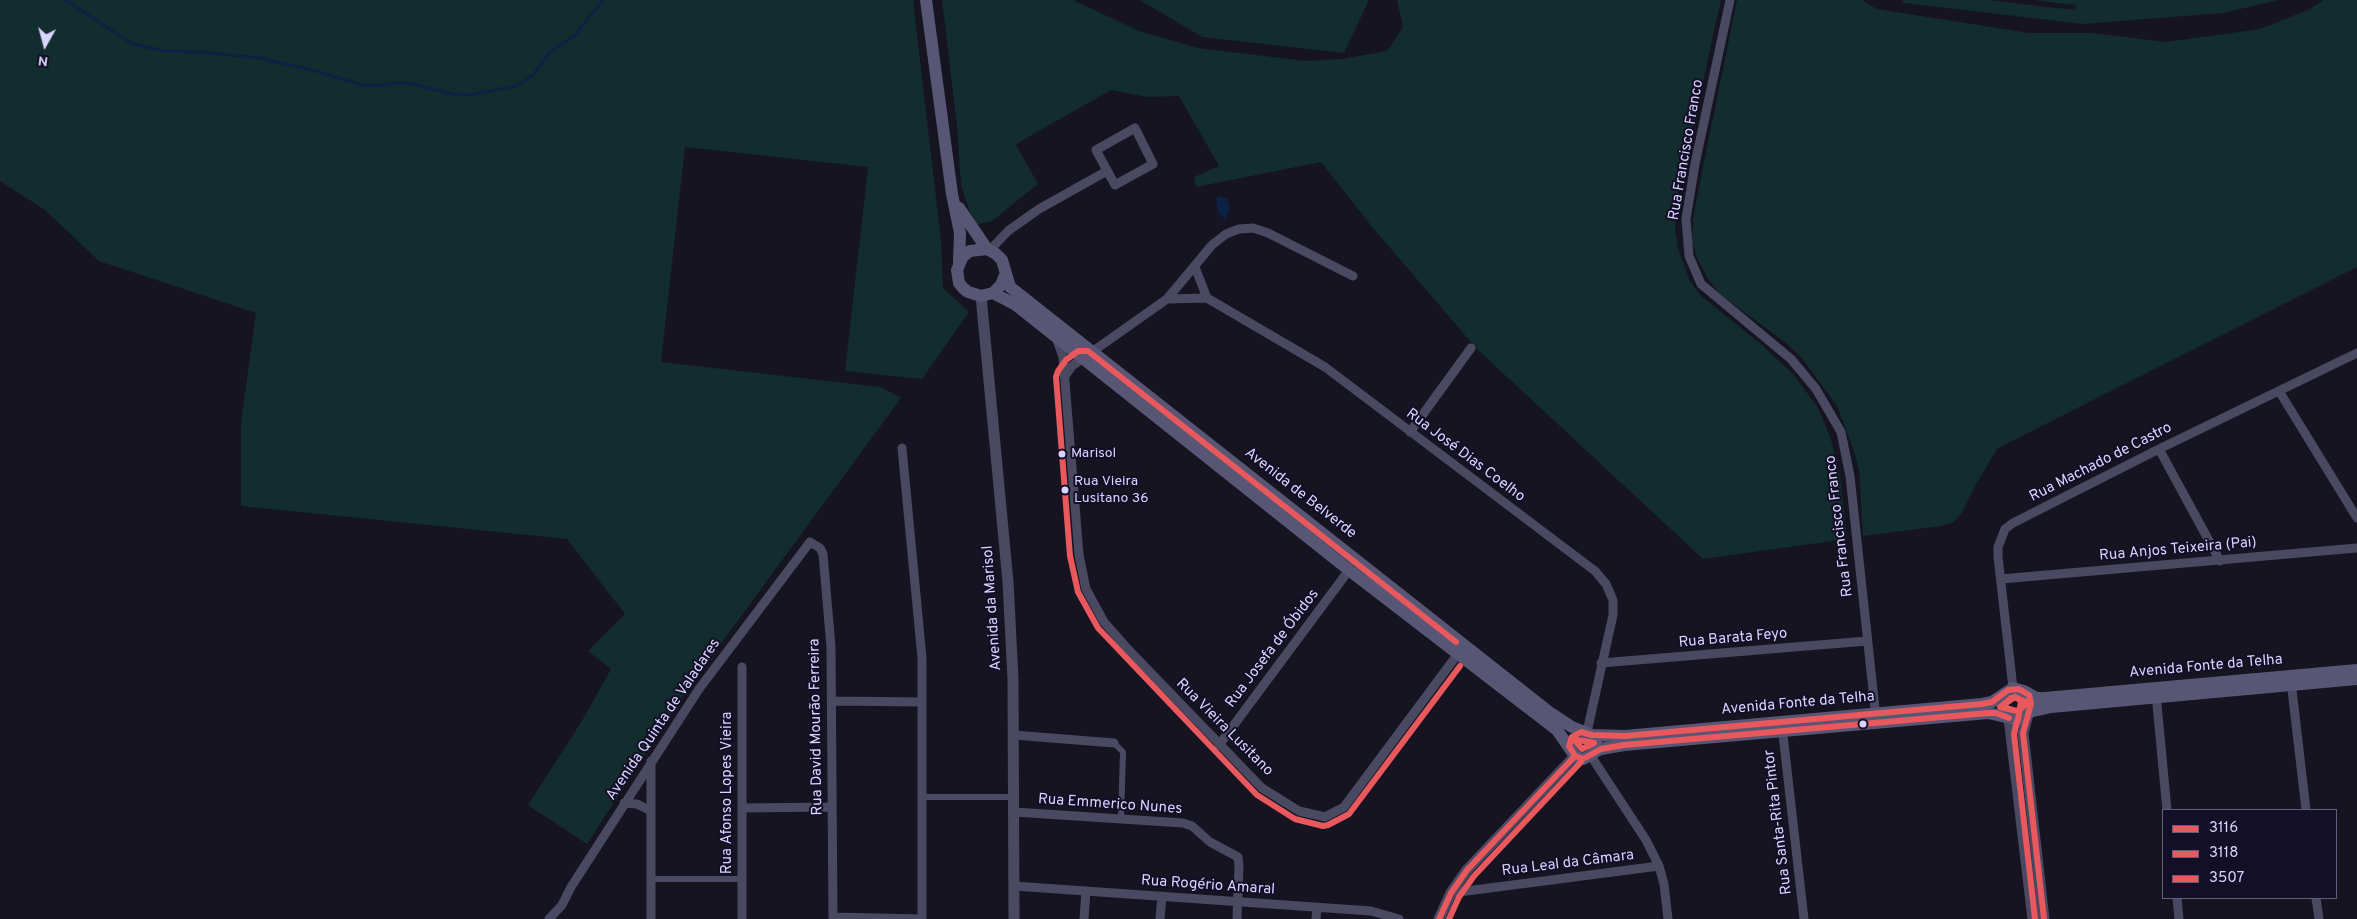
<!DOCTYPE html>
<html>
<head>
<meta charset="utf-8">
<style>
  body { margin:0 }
  #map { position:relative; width:2357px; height:919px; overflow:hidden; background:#161421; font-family:Overpass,sans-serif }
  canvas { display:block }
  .legend { position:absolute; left:2162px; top:809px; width:175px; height:90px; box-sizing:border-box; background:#130f26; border:1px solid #625e7d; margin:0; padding:6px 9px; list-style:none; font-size:15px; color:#d9d4ff }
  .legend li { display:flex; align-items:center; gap:10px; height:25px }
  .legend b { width:25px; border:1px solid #625e7d }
  .north { position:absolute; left:20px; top:20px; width:50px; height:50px; -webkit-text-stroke:4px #130f26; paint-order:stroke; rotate:187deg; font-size:14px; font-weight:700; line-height:20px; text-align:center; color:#d9d4ff }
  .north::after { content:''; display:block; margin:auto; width:18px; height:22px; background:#d9d4ff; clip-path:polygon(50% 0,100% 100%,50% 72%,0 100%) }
</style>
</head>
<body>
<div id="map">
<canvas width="2357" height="919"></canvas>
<ul class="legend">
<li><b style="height:6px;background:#e8585d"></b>3116</li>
<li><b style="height:6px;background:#e8585d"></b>3118</li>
<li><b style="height:6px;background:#e8585d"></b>3507</li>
</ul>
<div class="north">N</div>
</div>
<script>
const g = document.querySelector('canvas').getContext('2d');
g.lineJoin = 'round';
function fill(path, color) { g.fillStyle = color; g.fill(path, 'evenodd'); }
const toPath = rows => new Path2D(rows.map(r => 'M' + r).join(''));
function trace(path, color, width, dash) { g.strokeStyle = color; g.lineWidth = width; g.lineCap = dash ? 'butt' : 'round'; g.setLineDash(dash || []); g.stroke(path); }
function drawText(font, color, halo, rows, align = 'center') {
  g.font = font + ' Overpass,sans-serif'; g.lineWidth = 4; g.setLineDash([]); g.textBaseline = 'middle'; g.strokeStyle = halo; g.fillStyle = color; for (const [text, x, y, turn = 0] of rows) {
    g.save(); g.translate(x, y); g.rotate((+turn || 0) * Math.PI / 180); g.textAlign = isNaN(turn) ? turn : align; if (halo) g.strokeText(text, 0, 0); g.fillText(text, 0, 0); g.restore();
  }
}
fill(toPath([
  [0,0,913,0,941,241,943,288,969,312,922,379,845,371,868,167,685,147,661,362,881,387,901,398,698,675,688,674,683,681,686,691,587,844,528,805,583,719,611,669,588,651,625,614,567,539,241,506,241,422,256,313,99,261,45,210,0,181],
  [942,0,1073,0,1139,31,1198,48,1306,61,1342,59,1387,51,1403,27,1397,0,1721,0,1677,199,1675,229,1678,248,1689,279,1700,295,1762,345,1794,375,1818,408,1830,436,1840,476,1847,539,1703,559,1477,349,1373,228,1321,162,1196,187,1194,177,1219,166,1179,96,1147,97,1111,90,1023,140,1016,145,1038,184,992,221,977,224,970,212,961,185,957,126],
  [1140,0,1369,0,1344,53,1202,37],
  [1737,0,1862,0,1877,9,2029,33,2092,33,2166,42,2260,29,2310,9,2323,0,2357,0,2357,267,1998,448,1976,484,1961,514,1954,522,1941,526,1863,536,1859,471,1854,451,1837,406,1801,357,1786,343,1720,294,1708,279,1697,258,1692,242,1693,219,1699,187],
  [1902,0,1988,0,2075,10,2076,5,2033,0,2279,0,2223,13,2083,24,1904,3]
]), '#132c2d');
fill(toPath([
  [1218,196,1227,198,1230,207,1226,220,1218,213,1216,200]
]), '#0d2144');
trace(toPath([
  [65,0,133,44,165,51,201,52,260,58,316,71,359,84,377,86,397,83,413,84,453,94,469,95,516,86,533,75,549,53,575,35,603,0]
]), '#0d2144', 3);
trace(toPath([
  [1114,743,1123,752,1121,818],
  [922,797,1014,797],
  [651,879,742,879]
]), '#4a4962', 6);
trace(toPath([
  [1730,0,1695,164,1686,219,1689,256,1701,284,1791,359,1816,389,1841,432,1850,476,1876,718],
  [1135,128,1153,164,1115,185,1096,150,1135,128],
  [990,250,1008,231,1039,209,1107,171],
  [1195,267,1207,298],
  [1167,299,1207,298,1325,367,1595,571,1606,584,1613,600,1613,615,1587,732],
  [1057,340,1063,357,1079,555,1086,589,1104,622,1126,647,1262,788,1299,811,1325,817,1344,807,1460,651],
  [1065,376,1072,366,1167,299,1212,245,1226,234,1239,229,1253,228,1268,233,1353,276],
  [2279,391,2357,518],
  [1410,432,1471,348],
  [902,448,922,658,922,919],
  [2159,449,2220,561],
  [2001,579,2357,548],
  [1601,663,1867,641],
  [742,667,742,919],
  [2291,681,2306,810],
  [2013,688,1998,557,1998,547,2005,529,2013,523,2159,449,2357,353],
  [2156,694,2167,810],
  [832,701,922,702],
  [1782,726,1804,919],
  [1014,735,1114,743],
  [1219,745,1349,570],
  [1591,756,1646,840,1659,866,1664,884,1668,919],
  [624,803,637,804,651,811],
  [742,808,832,807],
  [1014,812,1183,823,1192,826,1210,842,1238,857,1239,866,1237,919],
  [1014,886,1371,911,1399,919],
  [1451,893,1659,866],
  [2177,898,2179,919],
  [2316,898,2319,919],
  [833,917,922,919],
  [549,919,562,905,571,887,699,689,810,542,820,548,823,554,831,647,833,919],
  [651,919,651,761],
  [1084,919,1086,891],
  [1160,919,1162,896],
  [1316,919,1317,907]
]), '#4a4962', 9);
trace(toPath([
  [981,296,1008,582,1013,679,1014,919],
  [2028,714,2023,733,2044,919],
  [2009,718,2033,919],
  [1439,919,1451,893,1467,870,1575,756]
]), '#4a4962', 11);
trace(toPath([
  [926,0,952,194,960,233,959,263],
  [959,208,987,249],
  [993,293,1016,305,1349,570,1557,730,1575,756,1583,759,1593,754,1596,743,1592,735,1572,727,1549,712,1010,287,1002,260,996,254,987,249,970,251,963,256,957,270,959,283,963,288,968,292,981,296,993,293,1001,285,1005,275],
  [2029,712,2051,707,2357,679],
  [1592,735,1625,736,1982,704,1992,702,2013,688,2024,691,2036,698,2045,698,2357,670],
  [1595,752,1601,749,1624,745,1988,713,2019,720,2028,714,2031,708,2029,695]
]), '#575674', 12);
trace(toPath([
  [2009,718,1996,713,1988,713,1624,745,1601,749,1583,759,1575,756,1569,746,1572,737,1581,732,1592,735,1625,736,1982,704,1992,702,2008,690,2019,689,2029,695,2031,704,2023,733,2044,919],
  [1439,919,1451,893,1467,870,1575,756]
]), '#e8585d', 6);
trace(toPath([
  [2012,710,2002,706,2011,698,2017,698,2021,701,2018,720],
  [2017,721,2014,734,2035,919],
  [1449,919,1459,897,1474,876,1581,762]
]), '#e8585d', 6);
trace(toPath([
  [1456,642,1088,351,1078,351,1066,360,1058,371,1056,377,1070,556,1078,592,1098,628,1257,795,1295,819,1323,826,1328,825,1349,814,1460,666],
  [2015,697,2028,703,2017,711,2000,707,2015,697],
  [1572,737,1579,740,1594,743,1582,749,1572,737]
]), '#e8585d', 6);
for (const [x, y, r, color] of [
  [1062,454,4.5,"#d9d4ff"],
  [1065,490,4.5,"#d9d4ff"],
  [1863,724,4.5,"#d9d4ff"]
]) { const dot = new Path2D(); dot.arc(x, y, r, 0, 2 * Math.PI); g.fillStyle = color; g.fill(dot); trace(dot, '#130f26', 2); }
drawText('14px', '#d9d4ff', '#130f26', [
  ["Marisol",1071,454],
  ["Rua Vieira",1074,482],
  ["Lusitano 36",1074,499]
], 'left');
drawText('15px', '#d9d4ff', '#130f26', [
  ["Rua Francisco Franco",1687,150,-80],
  ["Rua José Dias Coelho",1465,456,37],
  ["Rua Machado de Castro",2101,463,-27],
  ["Avenida de Belverde",1300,494,38],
  ["Rua Francisco Franco",1840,526,-97],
  ["Rua Anjos Teixeira (Pai)",2178,550,-5],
  ["Avenida da Marisol",993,608,-94],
  ["Rua Barata Feyo",1733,639,-5],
  ["Rua Josefa de Óbidos",1273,649,-53],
  ["Avenida Fonte da Telha",2206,667,-5],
  ["Avenida Fonte da Telha",1798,704,-5],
  ["Avenida Quinta de Valadares",664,720,-56],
  ["Rua David Mourão Ferreira",817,727,-91],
  ["Rua Vieira Lusitano",1224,728,45],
  ["Rua Afonso Lopes Vieira",728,793,-90],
  ["Rua Emmerico Nunes",1110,805,4],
  ["Rua Santa-Rita Pintor",1779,822,-97],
  ["Rua Leal da Câmara",1568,864,-7],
  ["Rua Rogério Amaral",1208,886,4]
]);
</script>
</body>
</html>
